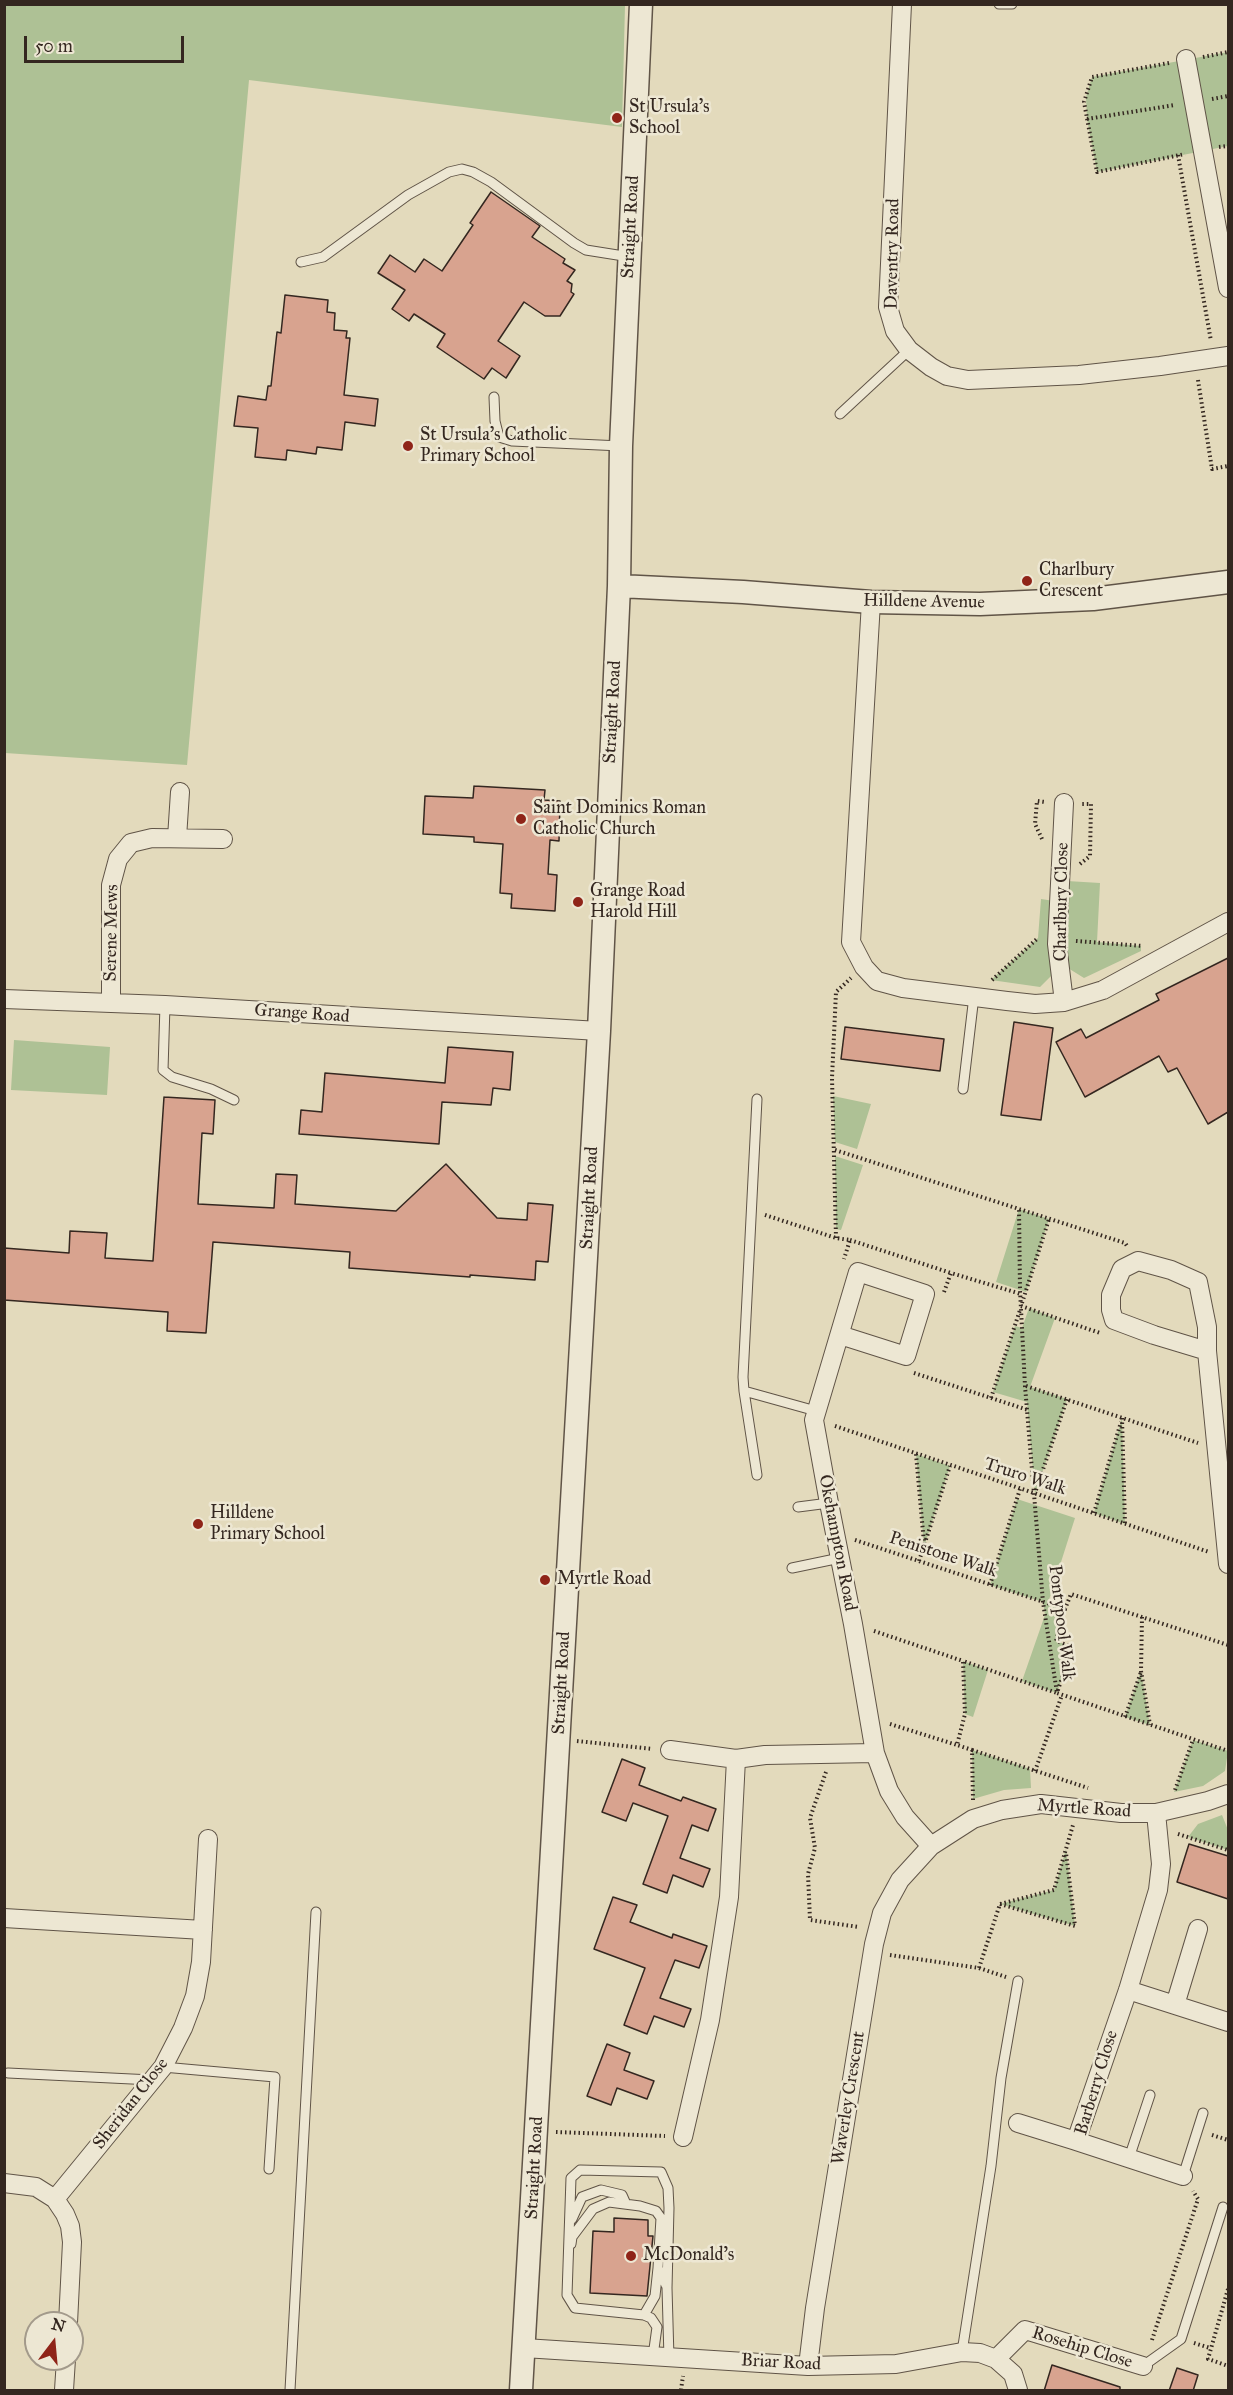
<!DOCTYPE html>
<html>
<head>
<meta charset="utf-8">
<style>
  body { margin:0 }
  #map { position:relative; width:1233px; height:2395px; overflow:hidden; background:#e3dabc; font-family:"IM FELL Great Primer",serif }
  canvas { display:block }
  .frame { position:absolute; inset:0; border:6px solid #342720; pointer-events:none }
  .north { position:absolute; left:24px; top:2311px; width:60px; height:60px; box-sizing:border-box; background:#ede7d3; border:2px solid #a39a8b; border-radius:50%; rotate:16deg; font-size:16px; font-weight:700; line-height:24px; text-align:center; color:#342720 }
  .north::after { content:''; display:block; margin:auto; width:21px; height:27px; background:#8f2418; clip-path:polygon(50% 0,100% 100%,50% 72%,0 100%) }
  .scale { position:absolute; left:24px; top:36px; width:160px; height:27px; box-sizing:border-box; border:3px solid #342720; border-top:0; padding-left:8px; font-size:18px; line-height:21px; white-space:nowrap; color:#342720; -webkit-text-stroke:4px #ede7d3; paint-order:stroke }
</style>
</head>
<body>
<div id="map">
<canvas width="1233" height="2395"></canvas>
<div class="frame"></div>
<div class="north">N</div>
<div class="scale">50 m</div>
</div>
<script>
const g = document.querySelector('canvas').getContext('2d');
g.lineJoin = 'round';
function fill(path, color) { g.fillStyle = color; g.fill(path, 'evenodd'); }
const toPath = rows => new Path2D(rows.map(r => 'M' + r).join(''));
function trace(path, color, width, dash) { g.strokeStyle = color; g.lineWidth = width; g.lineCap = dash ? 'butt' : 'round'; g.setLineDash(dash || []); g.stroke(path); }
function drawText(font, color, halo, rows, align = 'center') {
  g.font = font + ' "IM FELL Great Primer",serif'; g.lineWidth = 5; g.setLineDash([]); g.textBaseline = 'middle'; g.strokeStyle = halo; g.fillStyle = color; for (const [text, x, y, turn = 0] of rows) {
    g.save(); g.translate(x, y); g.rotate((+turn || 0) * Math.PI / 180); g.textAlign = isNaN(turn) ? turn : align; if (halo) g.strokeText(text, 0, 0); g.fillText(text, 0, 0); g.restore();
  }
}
fill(toPath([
  [4,5,625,5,622,127,249,80,187,765,5,753],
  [1228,52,1228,146,1097,172,1087,119,1086,97,1092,77],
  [1067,881,1100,883,1097,942,1141,946,1141,951,1084,978,1068,968,1065,933],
  [1041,899,1054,901,1054,973,1040,987,991,980,1038,938],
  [14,1040,110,1047,107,1095,11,1090],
  [833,1096,871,1104,857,1149,835,1142],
  [835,1156,863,1165,841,1230,836,1229],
  [1019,1209,1049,1219,1026,1292,996,1282],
  [1029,1308,1055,1318,1030,1387,1067,1399,1035,1494,1027,1402,993,1392,1015,1326,1022,1328],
  [1122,1418,1125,1524,1094,1513],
  [916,1454,950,1466,924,1547],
  [1017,1499,1075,1518,1048,1603,1065,1609,1056,1641,1072,1647,1057,1693,1022,1681,1045,1615,1043,1602,990,1585],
  [963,1661,988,1670,973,1717,965,1714],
  [1141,1671,1150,1725,1125,1717],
  [1193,1740,1228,1751,1225,1771,1203,1786,1174,1792],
  [972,1750,1030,1769,1031,1788,1004,1790,973,1799],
  [1222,1815,1228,1830,1228,1850,1188,1837,1198,1824],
  [1066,1849,1075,1926,1000,1904,1054,1890]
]), '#aec195');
const building = toPath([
  [491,192,540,226,532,237,565,259,563,263,575,270,567,281,572,284,571,292,574,294,560,316,545,316,524,302,498,341,520,356,506,378,492,368,484,379,437,347,445,334,414,314,409,321,392,309,405,290,378,273,390,255,415,272,424,259,442,271,473,225,470,223,491,192],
  [285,295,328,300,327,312,335,313,334,330,347,331,346,338,350,338,344,395,378,399,375,426,345,422,342,450,317,447,316,454,287,450,286,460,255,457,258,428,234,426,238,396,266,400,268,386,271,386,277,332,281,333,285,295],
  [474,786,545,790,544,800,560,801,559,841,550,840,548,874,557,875,555,911,511,908,512,894,500,893,503,844,474,842,474,837,423,834,425,796,473,798,474,786],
  [1228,958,1228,1112,1208,1124,1177,1068,1168,1072,1159,1056,1085,1097,1056,1042,1081,1029,1086,1038,1159,1000,1156,994,1228,958],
  [1014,1022,1053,1028,1041,1120,1001,1115,1014,1022],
  [845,1027,944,1039,940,1071,841,1059,845,1027],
  [448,1047,513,1052,510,1090,493,1088,491,1105,442,1102,439,1144,299,1134,301,1110,322,1112,325,1073,445,1083,448,1047],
  [164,1097,215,1100,213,1134,202,1133,198,1204,274,1208,276,1174,297,1175,295,1204,396,1211,446,1164,497,1218,527,1220,528,1203,553,1205,548,1262,536,1261,535,1280,470,1275,470,1277,349,1268,350,1252,213,1242,206,1333,167,1331,168,1312,4,1300,4,1248,69,1253,70,1231,107,1233,105,1258,153,1261,164,1097],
  [622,1759,645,1768,639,1785,681,1801,683,1797,716,1809,708,1831,692,1825,680,1858,710,1869,703,1887,673,1875,667,1893,643,1884,668,1816,633,1803,626,1821,602,1812,622,1759],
  [1189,1844,1228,1856,1228,1899,1177,1882,1189,1844],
  [613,1897,637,1905,630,1922,672,1938,673,1934,707,1946,699,1968,675,1960,660,1998,691,2009,684,2027,654,2016,647,2034,624,2025,645,1968,594,1949,613,1897],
  [607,2044,630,2053,624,2070,654,2081,647,2099,617,2088,611,2105,587,2096,607,2044],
  [614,2218,648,2220,648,2236,653,2236,647,2296,590,2293,593,2231,614,2232,614,2218],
  [1052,2365,1120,2387,1120,2391,1044,2391,1052,2365],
  [1177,2368,1198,2375,1193,2391,1169,2391,1177,2368]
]);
fill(building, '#d8a38f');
trace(building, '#342720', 1.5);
const service = toPath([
  [999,4,1012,4],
  [301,262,323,257,408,195,449,172,462,169,473,172,491,182,574,243,586,250,630,257],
  [494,397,495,421,499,437,512,441,621,446],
  [840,414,909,350],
  [165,1005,163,1070,172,1077,211,1089,234,1100],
  [963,1089,974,996],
  [757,1099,743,1377,744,1391,816,1411],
  [744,1391,757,1475],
  [798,1507,829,1503],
  [792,1568,840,1558],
  [163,2067,275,2077,269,2169],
  [8,2073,152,2080],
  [1129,2158,1150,2095],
  [1183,2176,1203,2113],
  [572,2219,582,2197,601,2190,622,2195,626,2204],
  [571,2244,572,2237,593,2209,609,2202,640,2206,656,2211,661,2218,658,2268,666,2285],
  [644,2315,655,2296,658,2268],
  [962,2352,991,2166,1001,2078,1018,1981],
  [653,2356,657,2327,651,2318,644,2315,575,2308,567,2295,571,2178,580,2170,661,2172,668,2188,669,2208,667,2288,669,2358],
  [1143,2366,1181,2339,1223,2207],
  [290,2390,316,1912]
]);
const minor = toPath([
  [902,4,888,307,895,331,909,350,931,367,947,376,968,380,1079,375,1160,366,1228,356],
  [1186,59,1228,288],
  [871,602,851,942,864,967,877,981,903,988,1007,1001,1035,1004,1064,1002,1103,990,1228,922],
  [177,838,180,792],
  [4,999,165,1005,599,1031],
  [1064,1002,1057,944,1064,803],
  [111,1003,111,885,118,859,131,843,152,838,223,839],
  [840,1335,906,1356,925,1294,858,1272,814,1420,829,1503,853,1624,875,1753],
  [1207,1351,1154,1335,1114,1320,1111,1310,1111,1295,1122,1269,1138,1261,1171,1270,1198,1282,1207,1327,1207,1351,1228,1564],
  [670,1750,736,1759],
  [1156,1813,1161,1864,1158,1890,1128,1990,1076,2141,1183,2176],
  [4,1918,203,1930],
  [1128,1990,1228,2022],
  [1175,2005,1198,1929],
  [1018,2123,1076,2141],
  [683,2137,710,2020,729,1897,736,1759,765,1755,875,1753,889,1791,905,1817,931,1846,973,1819,1002,1810,1041,1804,1121,1813,1156,1813,1208,1801,1228,1794],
  [4,2183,36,2187,55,2199,65,2214,70,2226,72,2242,68,2323],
  [55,2199,163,2067,183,2028,195,1996,201,1962,208,1839],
  [524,2348,808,2366,896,2364,962,2352,980,2353,996,2359,1013,2374,1018,2390],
  [996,2359,1025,2330,1143,2366],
  [808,2366,815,2308,874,1944,882,1913,900,1880,931,1846],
  [64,2390,66,2359]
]);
const tertiary = toPath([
  [619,586,743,592,871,602,980,604,1093,599,1228,582],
  [521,2390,599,1031,619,586,621,446,641,4]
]);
trace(service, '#605447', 11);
trace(minor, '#605447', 20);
trace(tertiary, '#605447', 25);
trace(toPath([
  [1203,57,1228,52],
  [1169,63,1092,77,1084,102,1097,172,1185,154],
  [1212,99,1228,96],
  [1087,119,1175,105],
  [1219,147,1228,146],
  [1178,155,1211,341],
  [1198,380,1212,469,1228,466],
  [1042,839,1035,824,1037,801,1045,802],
  [1080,864,1090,856,1091,804,1082,804],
  [1076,941,1143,946],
  [992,980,1038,938],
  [835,1150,1125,1243,1127,1246],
  [765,1215,836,1238,850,1240,844,1259],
  [836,1238,832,1078,836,992,851,978],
  [850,1240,951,1273],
  [944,1292,951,1273,1021,1294],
  [1022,1303,1049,1219],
  [1021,1306,1100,1333],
  [914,1373,1028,1410],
  [1026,1386,1198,1443],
  [991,1398,1020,1310],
  [1122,1418,1125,1524],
  [835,1426,1209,1552],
  [916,1454,924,1543],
  [1036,1490,1067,1399],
  [1094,1513,1121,1422],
  [855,1540,1065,1609,1071,1594,1228,1645],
  [919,1561,950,1466],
  [990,1585,1020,1489],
  [1065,1609,1056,1641,1072,1647,1057,1693,1228,1751],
  [1142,1617,1141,1671,1150,1725],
  [874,1631,963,1661],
  [1125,1717,1141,1672],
  [890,1724,957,1745],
  [577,1741,653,1749],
  [972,1750,1088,1788],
  [1035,1771,1062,1695],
  [826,1772,810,1818,815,1848,808,1874,810,1920,859,1927],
  [1175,1790,1193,1740],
  [973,1800,972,1750,957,1745,965,1714,963,1661,1057,1693,1043,1602,1025,1386,1020,1290,1019,1209],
  [1178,1834,1228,1850],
  [1000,1904,1075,1926,1066,1853],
  [890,1955,979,1968,1006,1977],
  [979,1968,1000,1904,1054,1890,1073,1825],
  [556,2132,665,2136],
  [1212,2135,1228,2140],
  [1228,2289,1208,2359,1228,2366],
  [1152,2340,1198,2199,1193,2191],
  [1194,2343,1210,2348],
  [681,2390,683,2376]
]), '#342720', 4, [1.5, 3]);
trace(service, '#ede7d3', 9);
trace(minor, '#ede7d3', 18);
trace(tertiary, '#ede7d3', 22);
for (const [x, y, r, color] of [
  [617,118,6,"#8f2418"],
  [408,446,6,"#8f2418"],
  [1027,581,6,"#8f2418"],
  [521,819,6,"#8f2418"],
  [578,902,6,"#8f2418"],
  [198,1524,6,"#8f2418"],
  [545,1580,6,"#8f2418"],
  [631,2256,6,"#8f2418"]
]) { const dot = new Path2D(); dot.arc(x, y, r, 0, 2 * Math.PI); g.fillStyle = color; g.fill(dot); trace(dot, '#ede7d3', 2); }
drawText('18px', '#342720', '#ede7d3', [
  ["St Ursula's",629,108],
  ["School",629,129],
  ["St Ursula's Catholic",420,436],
  ["Primary School",420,457],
  ["Charlbury",1039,571],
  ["Crescent",1039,592],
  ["Saint Dominics Roman",533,809],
  ["Catholic Church",533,830],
  ["Grange Road",590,892],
  ["Harold Hill",590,913],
  ["Hilldene",210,1514],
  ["Primary School",210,1535],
  ["Myrtle Road",557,1580],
  ["McDonald's",643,2256]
], 'left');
drawText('18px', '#342720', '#ede7d3', [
  ["Straight Road",631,227,-87],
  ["Daventry Road",893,254,-89],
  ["Hilldene Avenue",924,602,1],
  ["Straight Road",613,712,-87],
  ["Charlbury Close",1062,902,-89],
  ["Serene Mews",112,933,-89],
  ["Grange Road",302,1014,4],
  ["Straight Road",590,1198,-87],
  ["Truro Walk",1025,1477,18],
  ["Okehampton Road",837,1543,79],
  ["Penistone Walk",943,1555,18],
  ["Pontypool Walk",1061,1623,83],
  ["Straight Road",562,1683,-87],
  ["Myrtle Road",1084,1809,4],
  ["Barberry Close",1097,2083,-73],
  ["Waverley Crescent",849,2098,-81],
  ["Sheridan Close",131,2104,-52],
  ["Straight Road",535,2168,-87],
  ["Rosehip Close",1082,2348,17],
  ["Briar Road",781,2363,3]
]);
</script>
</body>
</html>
